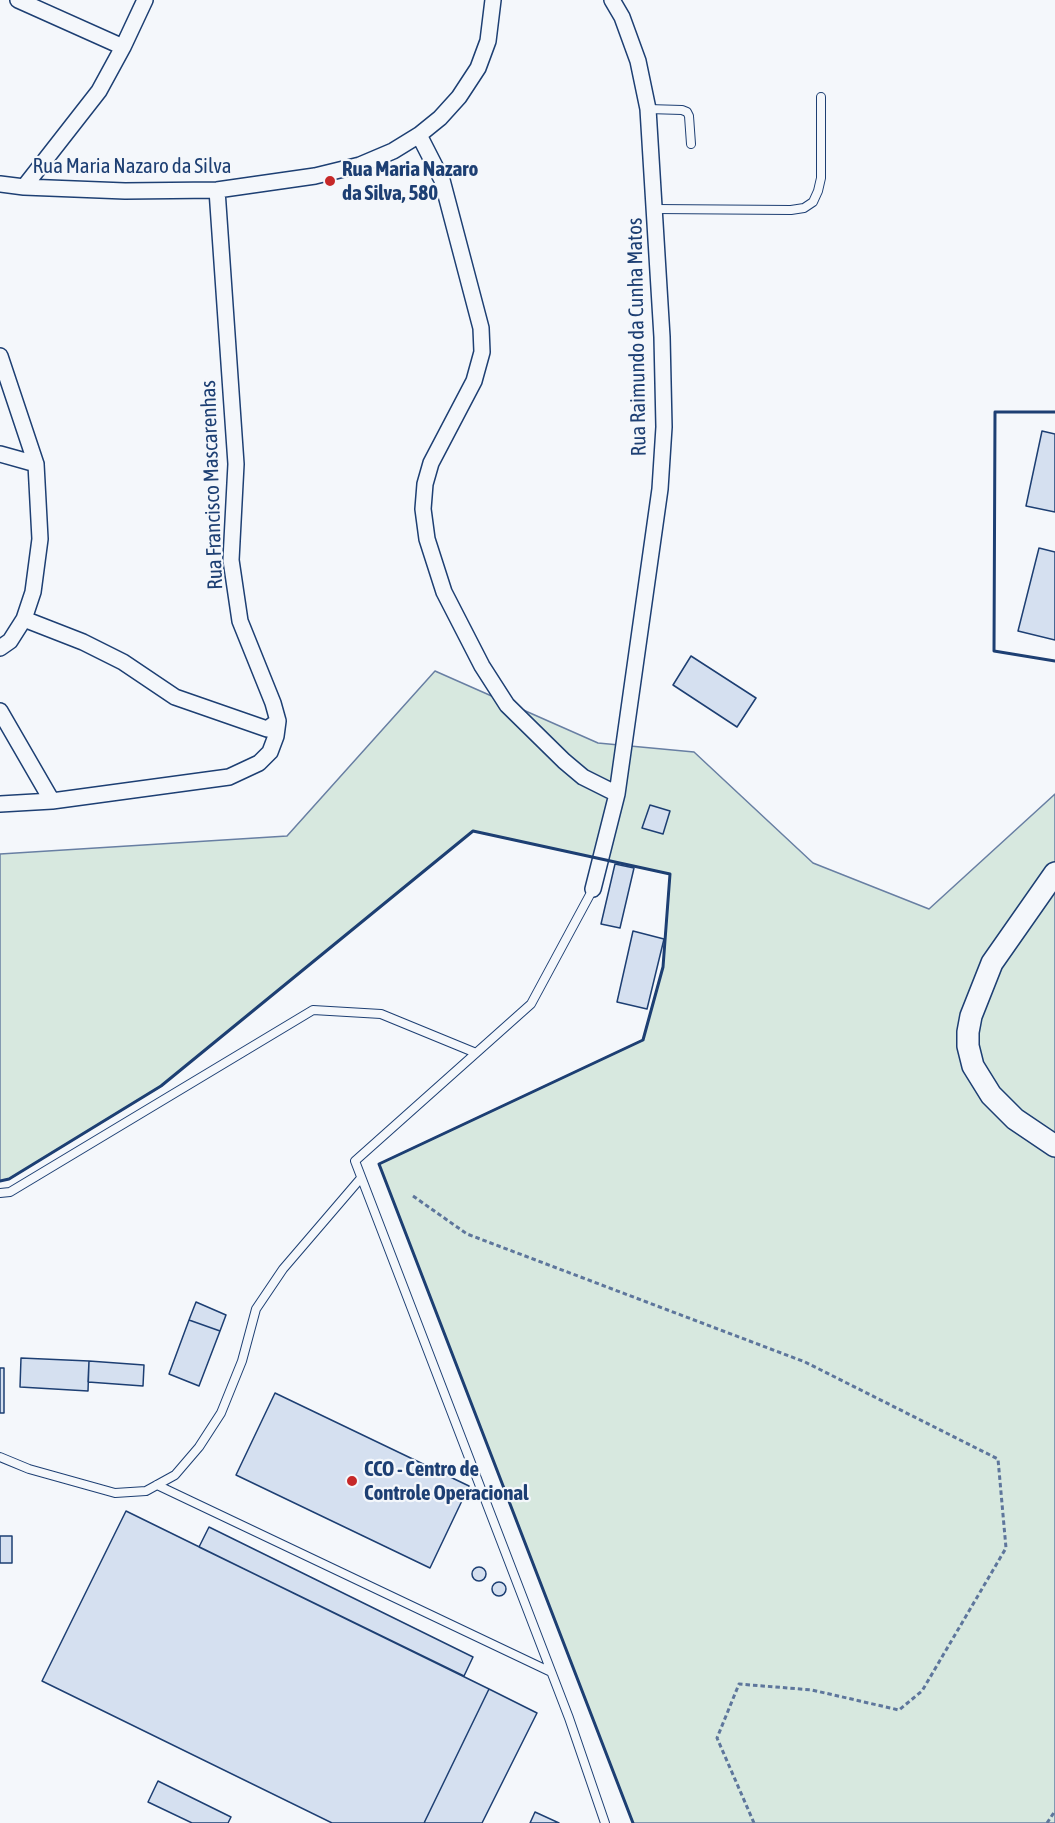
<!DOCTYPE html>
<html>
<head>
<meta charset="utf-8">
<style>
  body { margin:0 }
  canvas { display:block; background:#f4f7fb }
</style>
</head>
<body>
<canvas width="1055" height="1823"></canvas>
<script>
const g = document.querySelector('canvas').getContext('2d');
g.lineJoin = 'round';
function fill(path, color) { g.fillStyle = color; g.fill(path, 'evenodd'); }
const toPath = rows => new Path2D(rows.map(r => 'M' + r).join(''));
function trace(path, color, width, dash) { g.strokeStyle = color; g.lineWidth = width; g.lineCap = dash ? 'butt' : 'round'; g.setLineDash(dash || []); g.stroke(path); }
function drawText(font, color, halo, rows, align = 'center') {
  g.font = font + ' "Asap Condensed",sans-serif'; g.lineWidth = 4.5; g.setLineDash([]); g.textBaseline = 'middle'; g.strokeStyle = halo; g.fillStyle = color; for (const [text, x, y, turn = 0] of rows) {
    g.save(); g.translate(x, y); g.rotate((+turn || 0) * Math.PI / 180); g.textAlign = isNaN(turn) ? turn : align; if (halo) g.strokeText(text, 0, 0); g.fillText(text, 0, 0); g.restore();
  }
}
const green = toPath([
  [435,671,598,743,694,752,813,863,929,909,1055,794,1055,1823,633,1823,379,1164,643,1040,663,967,670,874,473,831,161,1086,9,1179,0,1181,0,854,287,836,435,671]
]);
fill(green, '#d7e8df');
trace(green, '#687fa3', 1.5);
const building = toPath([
  [1042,431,1055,434,1055,512,1026,506,1042,431],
  [1039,548,1055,552,1055,640,1018,631,1039,548],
  [691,656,756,698,737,727,673,685,691,656],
  [650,805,670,811,663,834,642,828,650,805],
  [615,864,634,868,620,928,601,924,615,864],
  [633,931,664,939,647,1009,617,1002,633,931],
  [196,1302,226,1315,220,1331,189,1320,196,1302],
  [189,1320,220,1331,199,1386,169,1374,189,1320],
  [21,1358,89,1361,88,1391,20,1387,21,1358],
  [89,1361,144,1365,143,1386,88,1382,89,1361],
  [0,1368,4,1368,4,1413,0,1413,0,1368],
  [275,1393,469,1486,430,1568,236,1475,275,1393],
  [126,1511,489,1689,424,1823,332,1823,42,1681,126,1511],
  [209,1527,473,1657,464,1676,199,1547,209,1527],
  [0,1536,12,1536,12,1563,0,1563,0,1536],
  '472 1574a7 7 0 1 1 14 0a7 7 0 1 1-14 0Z',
  '492 1589a7 7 0 1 1 14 0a7 7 0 1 1-14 0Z',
  [489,1689,537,1713,482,1823,424,1823,489,1689],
  [158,1781,231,1817,228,1823,192,1823,148,1802,158,1781],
  [535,1812,559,1823,530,1823,535,1812]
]);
fill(building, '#d5e0f0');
trace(building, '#1d3f73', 1.5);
const lane = toPath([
  [648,109,682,110,687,112,689,116,691,144],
  [655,209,791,210,804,208,813,202,818,191,821,178,821,97],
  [593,889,531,1004,355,1161,569,1718,605,1823],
  [0,1193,10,1192,313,1010,381,1014,476,1053],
  [0,1457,29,1469,115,1493,146,1491,175,1475,199,1447,221,1413,242,1361,256,1309,283,1269,361,1178],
  [157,1485,551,1672]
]);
const street = toPath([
  [18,0,123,47],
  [419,135,442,180,481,328,482,352,474,381,431,463,425,484,423,509,427,539,444,592,482,666,507,705,564,761,583,777,617,794],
  [0,184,24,187,125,191,217,190,315,176,360,165,393,151,419,135,440,118,459,97,478,68,488,41,493,0],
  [24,187,99,91,123,47,145,0],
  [0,356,36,464,40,539,33,592,24,619,10,641,0,648],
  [0,454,36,464],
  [24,619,83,642,123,662,175,697,267,729,278,721],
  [0,711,52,801],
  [0,804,52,801,229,777,259,763,270,752,276,736,278,721,273,703,240,621,231,560,236,464,217,190],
  [593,889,617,794,660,489,664,427,662,337,648,109,638,61,622,17,612,0]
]);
const secondary = toPath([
  [1055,873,992,963,971,1016,968,1032,968,1046,973,1066,991,1095,1015,1119,1055,1146]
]);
trace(lane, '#1d3f73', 10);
trace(street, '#1d3f73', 18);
trace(secondary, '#1d3f73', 24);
trace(toPath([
  [413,1196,467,1234,805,1362,998,1459,1006,1548,922,1691,899,1710,812,1690,739,1684,717,1738,754,1823],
  [1047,1823,1055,1811]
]), '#5e769c', 3, [4.5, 3]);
trace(lane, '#f4f7fb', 8);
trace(street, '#f4f7fb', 15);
trace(secondary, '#f4f7fb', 21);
trace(toPath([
  [1055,412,995,412,994,651,1055,661],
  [0,1181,9,1179,161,1086,473,831,670,874,663,967,643,1040,379,1164,633,1823]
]), '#1d3f73', 3);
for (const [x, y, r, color] of [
  [330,181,6,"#c62828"],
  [352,1481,6,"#c62828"]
]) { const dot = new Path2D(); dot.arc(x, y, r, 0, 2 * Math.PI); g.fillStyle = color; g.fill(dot); trace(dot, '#f4f7fb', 2); }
drawText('21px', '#1d3f73', '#f4f7fb', [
  ["Rua Maria Nazaro da Silva",132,166],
  ["Rua Raimundo da Cunha Matos",637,337,-91],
  ["Rua Francisco Mascarenhas",212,485,-92]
]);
drawText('bold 21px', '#1d3f73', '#f4f7fb', [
  ["Rua Maria Nazaro",342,169],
  ["da Silva, 580",342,193],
  ["CCO - Centro de",364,1469],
  ["Controle Operacional",364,1493]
], 'left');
</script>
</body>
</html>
